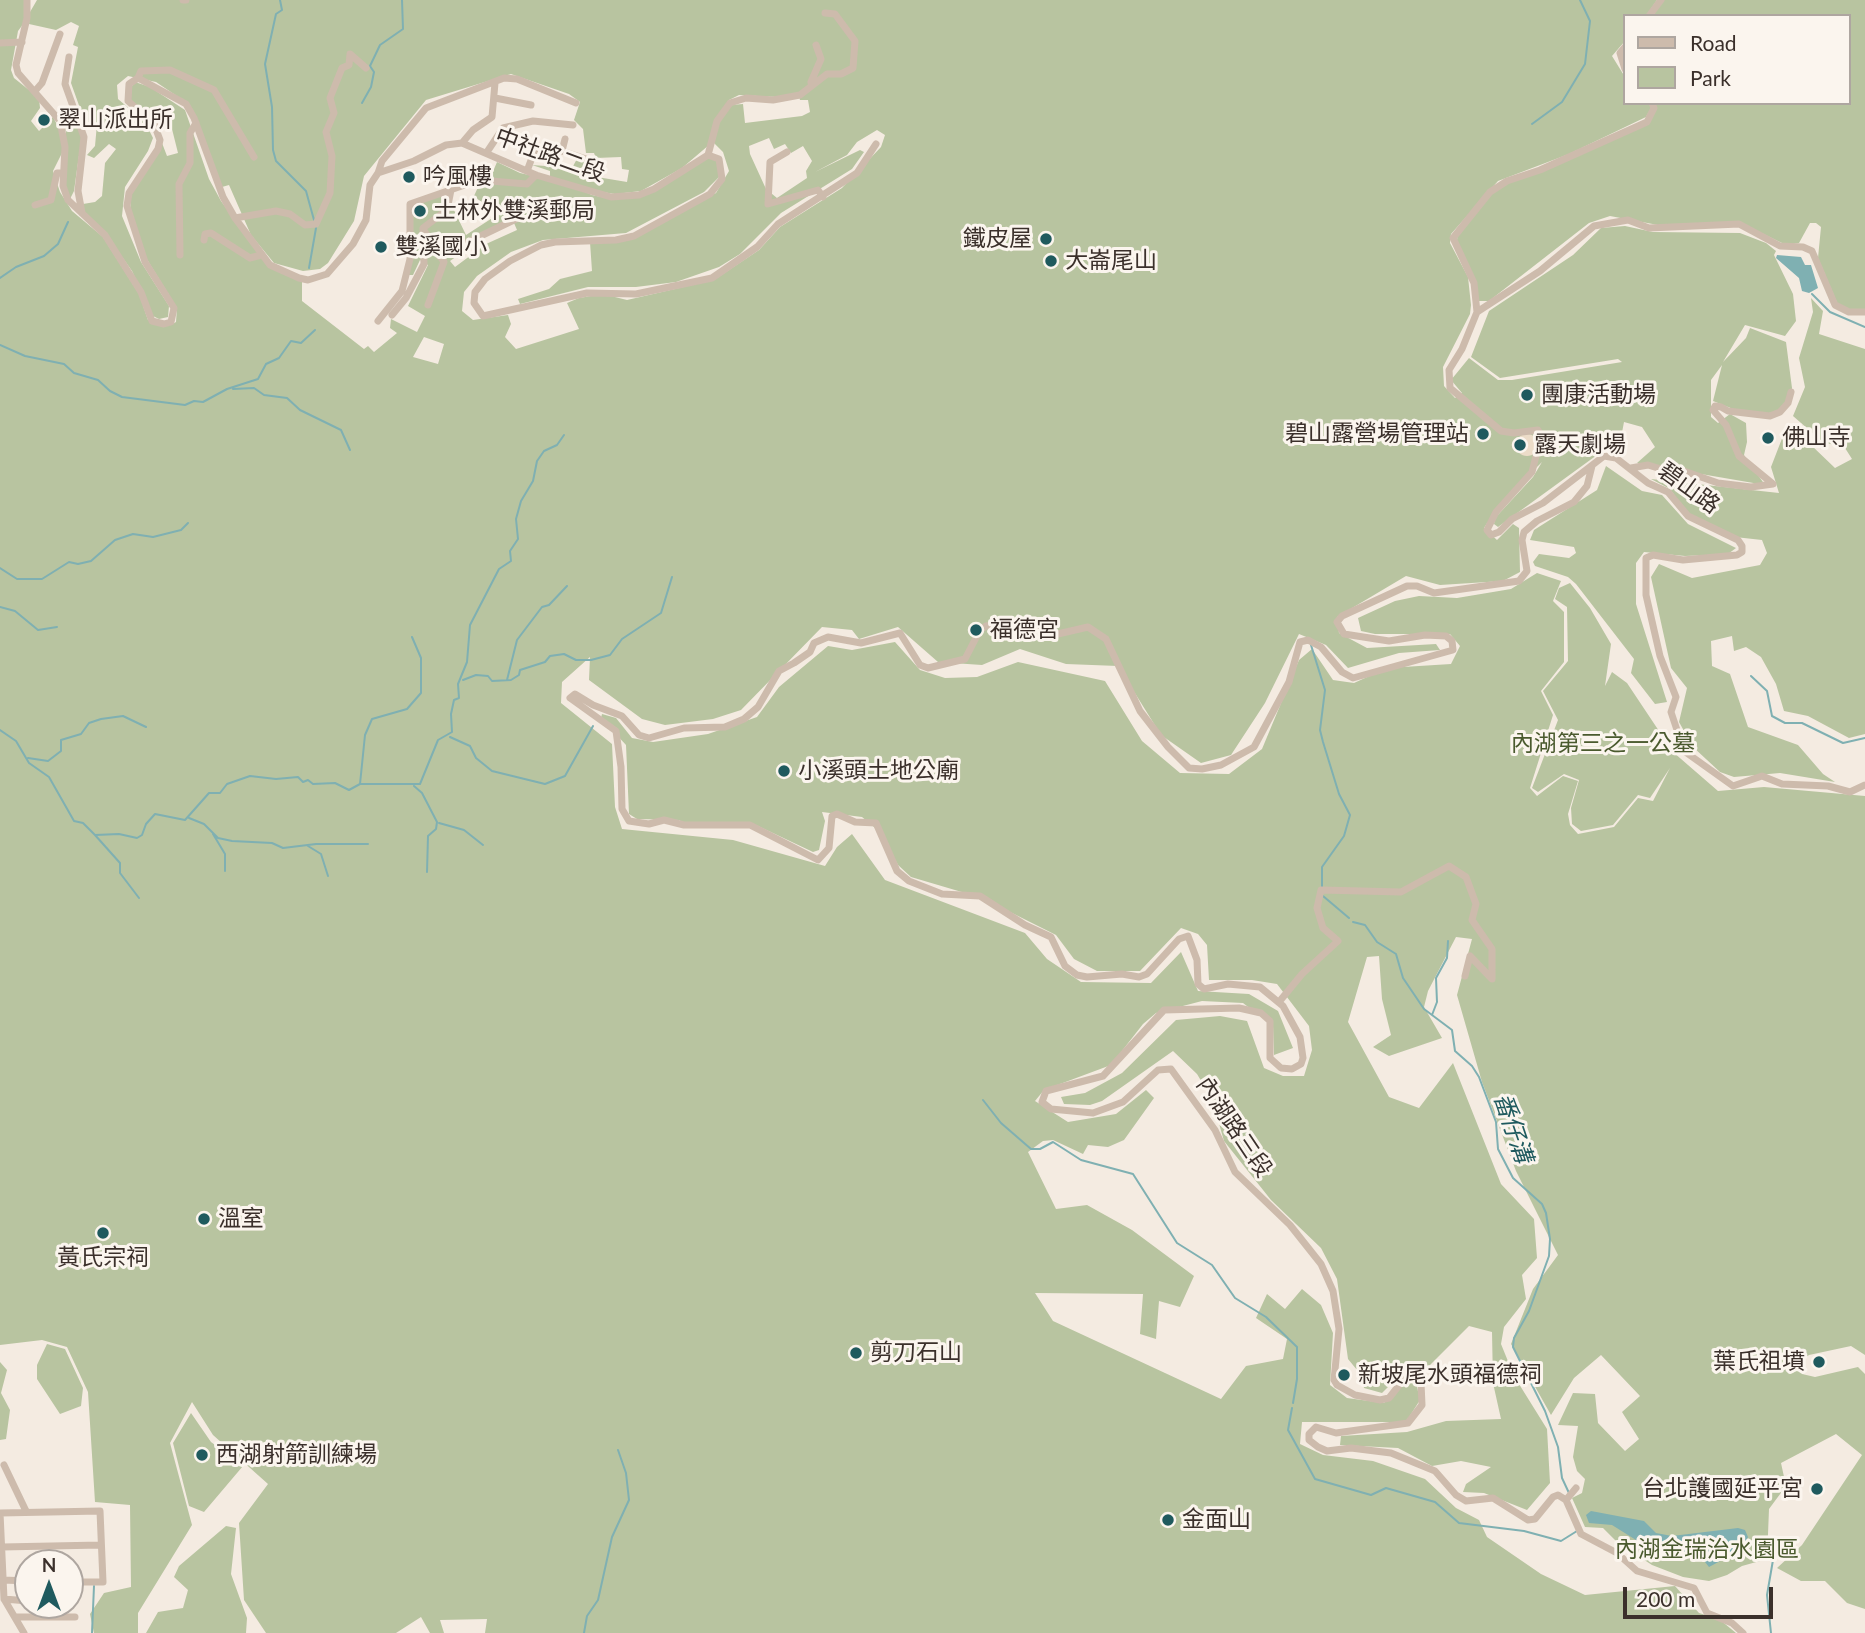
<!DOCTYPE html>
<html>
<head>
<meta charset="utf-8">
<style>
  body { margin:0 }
  #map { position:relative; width:1865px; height:1633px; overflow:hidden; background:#f4ebe1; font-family:Lato,sans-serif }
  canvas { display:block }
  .legend { position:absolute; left:1623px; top:14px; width:228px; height:91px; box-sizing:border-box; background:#fbf5ee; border:2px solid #aea6a0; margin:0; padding:9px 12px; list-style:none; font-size:21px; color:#3b302b }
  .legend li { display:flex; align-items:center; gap:14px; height:35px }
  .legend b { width:35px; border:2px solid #aea6a0 }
  .north { position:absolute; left:14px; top:1549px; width:70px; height:70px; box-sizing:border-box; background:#fbf5ee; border:2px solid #aea6a0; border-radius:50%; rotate:0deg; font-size:19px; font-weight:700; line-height:28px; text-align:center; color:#3b302b }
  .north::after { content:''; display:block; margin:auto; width:24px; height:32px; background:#1f5a5e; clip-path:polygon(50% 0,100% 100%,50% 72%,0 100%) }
  .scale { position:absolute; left:1623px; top:1587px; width:150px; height:32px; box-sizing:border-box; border:4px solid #3b302b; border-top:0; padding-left:9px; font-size:21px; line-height:24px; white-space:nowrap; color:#3b302b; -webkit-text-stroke:5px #fbf5ee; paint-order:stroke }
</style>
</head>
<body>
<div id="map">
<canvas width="1865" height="1633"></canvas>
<ul class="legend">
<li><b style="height:9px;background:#cdbbac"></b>Road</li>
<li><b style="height:19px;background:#b8c4a0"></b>Park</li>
</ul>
<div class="north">N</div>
<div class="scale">200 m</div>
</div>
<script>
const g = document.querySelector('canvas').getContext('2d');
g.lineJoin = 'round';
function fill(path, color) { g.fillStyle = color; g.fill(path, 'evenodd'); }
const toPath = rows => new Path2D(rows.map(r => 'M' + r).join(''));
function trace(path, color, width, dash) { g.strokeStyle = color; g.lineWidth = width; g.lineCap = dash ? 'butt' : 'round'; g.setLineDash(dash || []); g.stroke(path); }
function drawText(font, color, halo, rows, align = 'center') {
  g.font = font + ' Lato,"Noto Sans TC",sans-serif'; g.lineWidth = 6; g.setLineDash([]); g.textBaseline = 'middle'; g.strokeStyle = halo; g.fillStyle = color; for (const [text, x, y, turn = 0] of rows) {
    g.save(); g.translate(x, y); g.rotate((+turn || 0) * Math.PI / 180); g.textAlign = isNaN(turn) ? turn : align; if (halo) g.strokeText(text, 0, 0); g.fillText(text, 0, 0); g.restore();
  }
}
fill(toPath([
  [0,0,25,0,24,23,18,31,11,70,14,78,39,98,40,108,31,121,39,131,53,117,61,132,63,151,53,171,60,192,72,211,103,237,139,294,148,320,159,326,171,325,176,322,177,308,143,253,130,215,131,193,162,143,167,156,178,153,169,117,154,119,131,103,128,92,135,82,150,87,185,110,209,179,221,201,268,265,302,281,302,301,364,349,368,346,374,352,397,333,390,328,391,319,417,332,425,316,408,306,428,265,420,260,413,275,409,275,413,204,441,196,442,207,453,208,466,235,497,215,474,196,483,176,492,174,497,162,520,173,565,183,592,195,611,199,634,198,650,193,708,157,715,158,719,168,719,177,704,192,626,233,543,240,511,252,477,276,464,292,462,311,473,320,508,315,511,324,505,337,516,349,579,329,567,303,579,298,603,294,627,300,714,280,759,250,780,227,842,188,881,147,885,135,877,130,857,142,847,155,815,172,860,150,864,152,852,169,781,213,740,254,719,267,676,282,636,287,588,287,520,304,518,299,549,289,560,279,592,271,590,242,630,239,716,193,729,171,723,152,713,142,719,121,731,105,743,104,745,123,802,116,810,112,808,100,800,100,798,93,777,97,739,95,729,100,718,115,709,145,682,168,641,191,615,194,589,190,550,177,550,171,532,165,572,168,578,157,586,160,585,175,627,182,629,170,622,169,621,157,596,158,594,153,586,153,583,129,574,120,580,102,569,94,511,74,426,100,364,176,354,221,328,263,320,269,303,271,274,263,251,235,229,185,222,187,190,105,156,82,128,76,117,85,118,99,145,122,153,138,148,151,125,187,122,216,141,262,169,306,168,317,159,319,153,316,132,271,106,234,83,214,83,204,95,202,102,196,105,163,116,149,109,144,94,158,87,155,95,146,97,124,80,120,81,111,71,83,78,47,73,45,79,26,71,22,56,30,29,24,30,12,37,0,1657,0,1646,16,1625,16,1625,41,1612,56,1625,77,1625,103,1650,103,1651,108,1646,117,1569,154,1498,181,1451,234,1450,243,1468,277,1471,305,1470,314,1443,367,1444,386,1455,398,1462,393,1451,380,1469,358,1498,380,1512,380,1622,362,1618,359,1500,378,1471,357,1489,311,1573,255,1601,228,1625,226,1653,232,1740,233,1766,243,1776,251,1774,255,1793,294,1796,321,1785,336,1745,325,1723,362,1746,338,1750,328,1786,342,1792,388,1789,404,1779,412,1748,415,1713,401,1722,365,1711,380,1711,417,1718,423,1730,414,1746,423,1747,442,1744,455,1765,485,1637,463,1655,447,1642,427,1624,422,1620,443,1597,455,1498,527,1494,524,1495,518,1533,477,1542,462,1498,506,1484,528,1497,540,1513,524,1519,528,1520,572,1503,581,1440,585,1406,576,1337,617,1339,633,1367,648,1436,644,1440,650,1399,653,1348,668,1326,645,1299,634,1265,703,1231,755,1201,763,1161,735,1118,666,1066,664,1020,649,982,665,938,662,898,627,859,639,852,630,822,627,741,710,713,719,665,725,642,719,589,680,590,657,562,682,561,703,612,744,615,807,622,829,733,840,825,866,837,847,852,834,885,880,1025,933,1047,959,1081,982,1151,983,1181,952,1198,991,1249,994,1278,1011,1293,1048,1274,1055,1273,1026,1243,1003,1202,1001,1156,1013,1143,1024,1111,1065,1044,1090,1035,1101,1068,1122,1116,1114,1146,1090,1154,1098,1124,1140,1108,1147,1088,1145,1083,1154,1053,1140,1043,1141,1028,1152,1056,1209,1087,1205,1132,1230,1194,1276,1180,1307,1159,1301,1156,1339,1140,1334,1143,1294,1035,1293,1053,1321,1221,1399,1246,1366,1283,1359,1287,1339,1256,1318,1267,1294,1285,1309,1302,1289,1321,1305,1333,1333,1330,1385,1347,1398,1384,1403,1410,1375,1415,1378,1420,1400,1406,1422,1302,1422,1300,1444,1323,1455,1373,1461,1425,1479,1456,1508,1479,1520,1487,1537,1541,1574,1585,1595,1675,1586,1699,1613,1719,1619,1736,1633,485,1633,487,1619,440,1620,444,1633,430,1633,421,1617,396,1633,266,1633,244,1600,239,1523,268,1484,213,1435,192,1402,170,1443,192,1525,138,1613,138,1633,94,1633,90,1614,104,1593,131,1587,130,1505,95,1502,88,1392,67,1347,42,1340,0,1345],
  [769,138,774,149,785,144,791,153,803,146,812,161,806,171,807,178,777,198,766,189,750,154,749,146],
  [514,223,517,230,486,244,455,267,450,261,487,235],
  [424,337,444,344,438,364,413,357],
  [1664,0,1865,0,1865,310,1850,310,1838,305,1818,258,1821,227,1816,223,1810,223,1799,243,1786,245,1745,225,1658,225,1610,216,1589,223,1489,301,1479,301,1457,240,1458,232,1490,195,1503,185,1647,125,1655,103,1849,103,1849,16,1652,16],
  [64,107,75,117,82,134,74,191,70,199,65,190,66,132,59,115,60,109],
  [1811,298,1823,311,1819,334,1865,349,1865,734,1849,738,1808,716,1784,711,1776,684,1761,657,1746,647,1734,651,1732,636,1711,641,1712,666,1730,674,1748,727,1798,745,1823,774,1835,782,1780,773,1734,777,1720,772,1693,747,1679,722,1687,688,1671,668,1651,577,1659,564,1692,578,1760,565,1767,553,1762,540,1735,537,1687,513,1670,489,1651,479,1779,493,1771,467,1788,423,1835,468,1852,459,1845,448,1823,442,1793,416,1805,387,1799,358,1813,312],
  [1606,466,1642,491,1662,495,1688,524,1736,548,1728,554,1685,556,1644,552,1636,563,1636,604,1667,702,1655,704,1631,673,1634,659,1576,584,1568,577,1535,566,1533,562,1539,554,1569,558,1576,553,1574,547,1530,540,1534,530,1597,490],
  [1537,573,1561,581,1553,601,1564,612,1564,662,1541,691,1553,715,1530,788,1537,796,1563,776,1578,781,1568,814,1570,825,1578,834,1614,827,1638,798,1653,801,1670,768,1650,798,1638,795,1613,825,1581,831,1572,824,1571,808,1579,780,1564,774,1538,792,1532,788,1558,720,1543,691,1568,661,1567,607,1555,599,1559,588,1570,583,1590,608,1611,644,1605,686,1612,672,1627,683,1673,752,1718,791,1764,787,1865,796,1865,1355,1851,1346,1809,1355,1803,1359,1800,1369,1802,1374,1815,1377,1858,1367,1865,1374,1865,1609,1847,1603,1825,1581,1801,1581,1777,1568,1802,1545,1862,1455,1836,1434,1781,1463,1786,1486,1769,1509,1767,1559,1742,1566,1727,1575,1709,1581,1683,1577,1652,1565,1617,1542,1603,1528,1585,1527,1572,1498,1582,1493,1585,1479,1577,1471,1573,1457,1578,1426,1558,1425,1573,1393,1595,1394,1598,1423,1625,1451,1639,1439,1622,1412,1640,1396,1601,1355,1574,1378,1551,1415,1511,1344,1533,1289,1558,1255,1516,1171,1482,1082,1457,995,1472,939,1456,937,1428,991,1424,1007,1442,1038,1389,1056,1373,1047,1391,1035,1382,999,1379,956,1367,957,1348,1022,1389,1097,1419,1108,1453,1063,1501,1184,1534,1219,1537,1258,1522,1275,1526,1299,1504,1327,1501,1344,1514,1376,1547,1429,1550,1483,1527,1510,1484,1493,1463,1492,1466,1484,1491,1467,1461,1461,1432,1466,1398,1448,1340,1445,1341,1436,1407,1432,1446,1421,1501,1419,1493,1383,1492,1332,1469,1326,1422,1373,1412,1368,1404,1371,1382,1393,1364,1388,1362,1376,1348,1359,1337,1279,1321,1248,1271,1200,1224,1141,1212,1099,1197,1074,1173,1051,1102,1101,1090,1105,1064,1104,1061,1097,1085,1093,1122,1073,1176,1020,1220,1016,1247,1021,1264,1068,1283,1076,1304,1076,1312,1050,1309,1026,1277,984,1252,980,1209,980,1207,945,1198,934,1181,928,1140,971,1097,971,1074,959,1056,935,982,898,911,877,898,865,880,832,862,817,822,812,825,821,819,850,813,852,758,826,688,826,679,820,637,819,629,814,626,745,601,718,602,714,616,718,632,738,653,742,708,734,757,717,779,687,828,646,852,650,895,642,920,670,945,678,977,677,1018,662,1105,681,1142,741,1180,773,1229,774,1262,749,1299,660,1312,649,1333,680,1354,683,1387,668,1451,664,1460,646,1450,634,1375,634,1361,631,1358,618,1395,601,1419,596,1457,598,1511,589],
  [47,1344,65,1349,83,1388,81,1406,60,1414,37,1379,37,1365],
  [0,1362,7,1370,1,1393,10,1410,6,1439,0,1440],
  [191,1413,211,1442,243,1466,204,1512,189,1506,173,1443],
  [226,1526,236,1528,231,1574,247,1618,246,1633,146,1633,158,1612,183,1608,188,1590,174,1577,179,1566]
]), '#b8c4a0');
fill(toPath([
  '1516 445a11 11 0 1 1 22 0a11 11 0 1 1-22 0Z'
]), '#ecdcc8');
fill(toPath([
  [1777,255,1801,257,1805,265,1811,265,1818,288,1809,293,1802,291,1799,278,1776,258],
  [1591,1511,1644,1521,1656,1533,1672,1536,1738,1528,1745,1530,1748,1537,1743,1549,1709,1567,1697,1552,1678,1555,1652,1550,1612,1525,1589,1523,1586,1515]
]), '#7fb0b2');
trace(toPath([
  [280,0,282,10,276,14,265,64,272,107,273,150,276,161,306,191,314,220],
  [362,103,371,87,374,72,370,66,380,45,403,29,402,0],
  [1532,124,1562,102,1585,64,1590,21,1580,0],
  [309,268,316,228],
  [0,278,16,267,44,256,58,244,68,222],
  [1812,294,1830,312,1865,327],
  [0,345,25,356,64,364,74,373,98,380,110,391,122,397,185,405,194,401,203,402,227,389,258,379,266,364,279,358,291,341,301,343,315,330],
  [233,389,254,388,264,395,287,398,300,410,341,430,350,450],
  [0,568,17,579,42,579,69,562,78,564,91,561,115,540,133,534,153,537,181,530,188,523],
  [0,607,15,611,38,630,57,627],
  [1311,645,1325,690,1320,730,1323,742,1339,794,1350,815,1344,836,1322,867,1322,888],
  [1751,676,1767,691,1772,716,1785,723,1802,723,1843,743,1865,738],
  [463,680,476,675,488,676,492,681,511,680,519,675,520,670,545,662,550,656,564,654,576,660,591,660,610,655,622,639,661,613,672,577],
  [507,680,517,640,542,607,549,605,567,586],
  [0,730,16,741,29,763,49,777,74,821,83,823,95,835,119,834,137,838,142,835,146,824,155,814,185,820,209,793,220,793,227,784,250,776,276,779,298,777,303,782,308,780,313,784,335,783,349,790,360,784,420,784,438,740,452,732,451,714,454,700,459,698,458,684,467,662,470,625,499,569,511,561,510,551,518,539,516,519,521,501,533,481,537,461,544,451,557,445,564,435],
  [450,737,470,746,476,758,492,771,545,784,565,776,593,726],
  [28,758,48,761,61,751,61,740,81,734,89,723,101,719,123,716,146,727],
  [360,784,365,735,372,719,407,709,421,693,421,658,412,637],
  [414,786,422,793,437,822,436,829,428,836,427,872],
  [189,818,204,824,218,838,232,841,272,843,283,848,316,844,368,844],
  [439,823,464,830,483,845],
  [213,834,225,854,225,871],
  [95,835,120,863,120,873,139,898],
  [308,846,321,854,328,876],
  [1323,896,1349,918],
  [1353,922,1365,925,1377,942,1396,954,1403,978,1424,1009,1452,1030,1455,1051,1472,1066,1479,1077,1496,1122,1498,1149,1513,1178,1542,1204,1546,1213,1550,1239,1549,1256,1529,1311,1514,1338,1513,1347,1545,1411,1558,1447,1562,1478,1569,1493],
  [1432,1015,1437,1002,1436,978,1447,958,1448,941],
  [983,1100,1001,1123,1031,1149,1040,1149,1053,1142,1081,1160,1133,1174,1177,1243,1212,1265,1235,1298,1266,1317,1297,1347,1297,1379,1293,1403],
  [1292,1408,1288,1430,1315,1479,1371,1495,1386,1488,1435,1502,1459,1523,1524,1531,1561,1541,1577,1531],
  [92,1633,94,1586],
  [584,1633,587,1616,598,1600,612,1537,629,1500,626,1473,618,1450],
  [1771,1633,1767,1595,1773,1560]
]), '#7fb0b2', 2);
trace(toPath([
  [27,0,27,18,16,65,18,73,60,121,65,147,63,186,68,200,105,235,141,292,152,321,164,324,171,322,174,308,145,262,127,206,129,193,158,149,160,140,154,124,128,101,129,84,138,78,141,71,170,70,214,90,254,157],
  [183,0,186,0],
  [1649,16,1661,0],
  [0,43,22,42],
  [1625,47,1620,53,1625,69],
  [69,57,65,84,84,137,78,191,82,213],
  [138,78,186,104,194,118,223,197,235,218,270,265,299,278,308,280,327,274,353,244,366,220,370,185,378,173,414,161,446,145,462,143,536,175,611,197,639,195,654,189,708,155,719,159,722,179,710,194,634,236,616,240,555,242,541,245,510,261,485,279,475,292,474,303,483,316,587,293,636,294,712,278,757,247,778,224,857,173,876,144],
  [811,82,821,59,816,45],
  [35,91,42,83,60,34],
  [495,98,531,105],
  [1652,103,1654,108,1647,122,1540,170,1507,181,1490,192,1453,238,1474,283,1477,312,1462,349,1449,370,1450,388,1501,431,1514,433,1538,430,1541,436,1532,472,1496,512,1487,530,1491,535,1499,532,1512,519,1543,503,1604,456,1616,458,1648,483,1668,492,1688,516,1738,540,1742,546,1742,552,1737,555,1683,560,1653,555,1646,558,1646,595,1660,656,1676,697,1671,712,1684,751,1733,786,1762,776,1782,784,1828,786,1850,792,1865,785],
  [462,143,473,130,492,117,495,83],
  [562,151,595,162],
  [487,152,503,128,533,121,573,125],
  [787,152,770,162,768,204,818,190,823,197],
  [708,155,717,121,730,103,746,98,773,100,800,95,827,74,841,74,853,68,855,41,835,14,825,13],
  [527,171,536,147,562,151,565,139],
  [378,173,382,161,426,108,504,78,517,79,576,103],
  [35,205,51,200,57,173,63,173],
  [235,218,276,211,290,214,305,225,316,224,330,193,332,156,326,132,334,113,330,98,342,68,349,65,350,54,366,68],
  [423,229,444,262,428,305],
  [204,240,205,234,211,233,250,258,261,255],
  [180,255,179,184,190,163,190,133,196,123],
  [439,256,516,219],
  [1477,312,1540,271,1594,226,1628,220,1649,228,1739,224,1780,246,1803,247,1812,251,1835,305,1849,312,1865,312],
  [392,315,406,298,424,264,423,228,447,210,451,190],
  [378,321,402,291,410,259,410,204,479,180,527,184,536,175],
  [1592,466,1587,486,1574,502,1537,521,1524,532,1522,540,1527,571,1519,581,1434,593,1417,586,1407,586,1342,616,1337,622,1344,634,1389,641,1425,635,1446,636,1452,641,1453,650,1353,678,1342,672,1321,647,1308,640,1300,642,1289,682,1254,747,1221,765,1202,769,1189,768,1168,747,1140,711,1106,639,1088,627,1049,636,1016,621,986,626,980,630,965,659,928,668,920,665,900,633,861,643,828,637,814,643,810,652,794,663,779,671,758,707,744,719,725,727,684,728,649,738,639,735,622,716,593,705,575,694,570,698,616,731,621,767,622,809,629,821,649,824,664,820,684,825,750,825,818,860,829,848,832,816,837,814,855,822,876,823,897,871,909,881,942,894,980,896,1025,925,1051,937,1065,966,1077,975,1087,977,1122,974,1139,977,1147,974,1179,939,1188,936,1197,960,1198,984,1204,989,1228,984,1260,987,1283,1006,1300,1037,1303,1058,1301,1064,1292,1069,1281,1068,1270,1058,1270,1021,1261,1013,1239,1008,1164,1010,1103,1076,1046,1091,1042,1102,1051,1109,1093,1113,1123,1102,1158,1070,1171,1069,1215,1130,1235,1172,1290,1225,1321,1264,1333,1291,1339,1329,1334,1380,1337,1385,1355,1395,1380,1400,1389,1398,1408,1374,1415,1372,1421,1383,1422,1405,1408,1423,1336,1433,1316,1427,1309,1434,1309,1440,1318,1447,1327,1451,1351,1448,1391,1453,1435,1471,1456,1495,1466,1501,1493,1498,1528,1520,1535,1519,1553,1497,1558,1495,1566,1500,1581,1534,1617,1553,1637,1571,1694,1588,1707,1613,1732,1623,1743,1633],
  [1631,468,1648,465,1661,469,1681,470,1718,483,1751,487,1773,484,1739,456,1726,425,1713,410,1715,406,1721,407,1728,411,1770,416,1780,412,1788,403,1791,392],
  [1279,1002,1302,974,1338,941,1323,928,1317,908,1321,890,1401,892,1449,866,1466,877,1476,904,1472,920,1492,949,1492,979,1470,956,1465,976],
  [4,1465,26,1511],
  [1566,1500,1576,1488],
  [2,1547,101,1545],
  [3,1580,28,1581],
  [4,1599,28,1601],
  [16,1617,75,1617],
  [24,1633,4,1599,0,1513,100,1511,103,1582,70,1582]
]), '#cdbbac', 7);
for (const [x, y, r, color] of [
  [44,120,7,"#1f5a5e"],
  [409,177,7,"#1f5a5e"],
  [420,211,7,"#1f5a5e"],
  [1046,239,7,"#1f5a5e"],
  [381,247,7,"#1f5a5e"],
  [1051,261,7,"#1f5a5e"],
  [1527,395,7,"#1f5a5e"],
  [1483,434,7,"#1f5a5e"],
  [1768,438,7,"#1f5a5e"],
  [1520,445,7,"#1f5a5e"],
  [976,630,7,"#1f5a5e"],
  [784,771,7,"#1f5a5e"],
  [204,1219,7,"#1f5a5e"],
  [103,1233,7,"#1f5a5e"],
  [856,1353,7,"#1f5a5e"],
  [1819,1362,7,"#1f5a5e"],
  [1344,1375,7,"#1f5a5e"],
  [202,1455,7,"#1f5a5e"],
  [1817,1489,7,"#1f5a5e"],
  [1168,1520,7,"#1f5a5e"]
]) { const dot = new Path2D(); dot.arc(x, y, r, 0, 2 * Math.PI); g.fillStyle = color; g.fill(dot); trace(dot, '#fbf5ee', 2.5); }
drawText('23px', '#3b302b', '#fbf5ee', [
  ["翠山派出所",58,120],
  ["吟風樓",423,177],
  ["士林外雙溪郵局",434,211],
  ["鐵皮屋",1032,239,"right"],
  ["雙溪國小",395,247],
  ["大崙尾山",1065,261],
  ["團康活動場",1541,395],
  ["碧山露營場管理站",1469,434,"right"],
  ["佛山寺",1782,438],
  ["露天劇場",1534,445],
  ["福德宮",990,630],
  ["小溪頭土地公廟",798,771],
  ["溫室",218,1219],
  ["黃氏宗祠",103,1258,"center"],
  ["剪刀石山",870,1353],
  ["葉氏祖墳",1805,1362,"right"],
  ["新坡尾水頭福德祠",1358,1375],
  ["西湖射箭訓練場",216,1455],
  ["台北護國延平宮",1803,1489,"right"],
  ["金面山",1182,1520]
], 'left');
drawText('23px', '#3b302b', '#fbf5ee', [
  ["中社路二段",550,155,20],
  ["碧山路",1689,488,36],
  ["內湖路三段",1234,1127,56]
]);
drawText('23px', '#4a5a2e', '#fbf5ee', [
  ["內湖第三之一公墓",1603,744],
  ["內湖金瑞治水園區",1707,1550]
]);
drawText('italic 24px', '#1f5a5e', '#fbf5ee', [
  ["番仔溝",1513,1128,71]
]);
</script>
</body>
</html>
